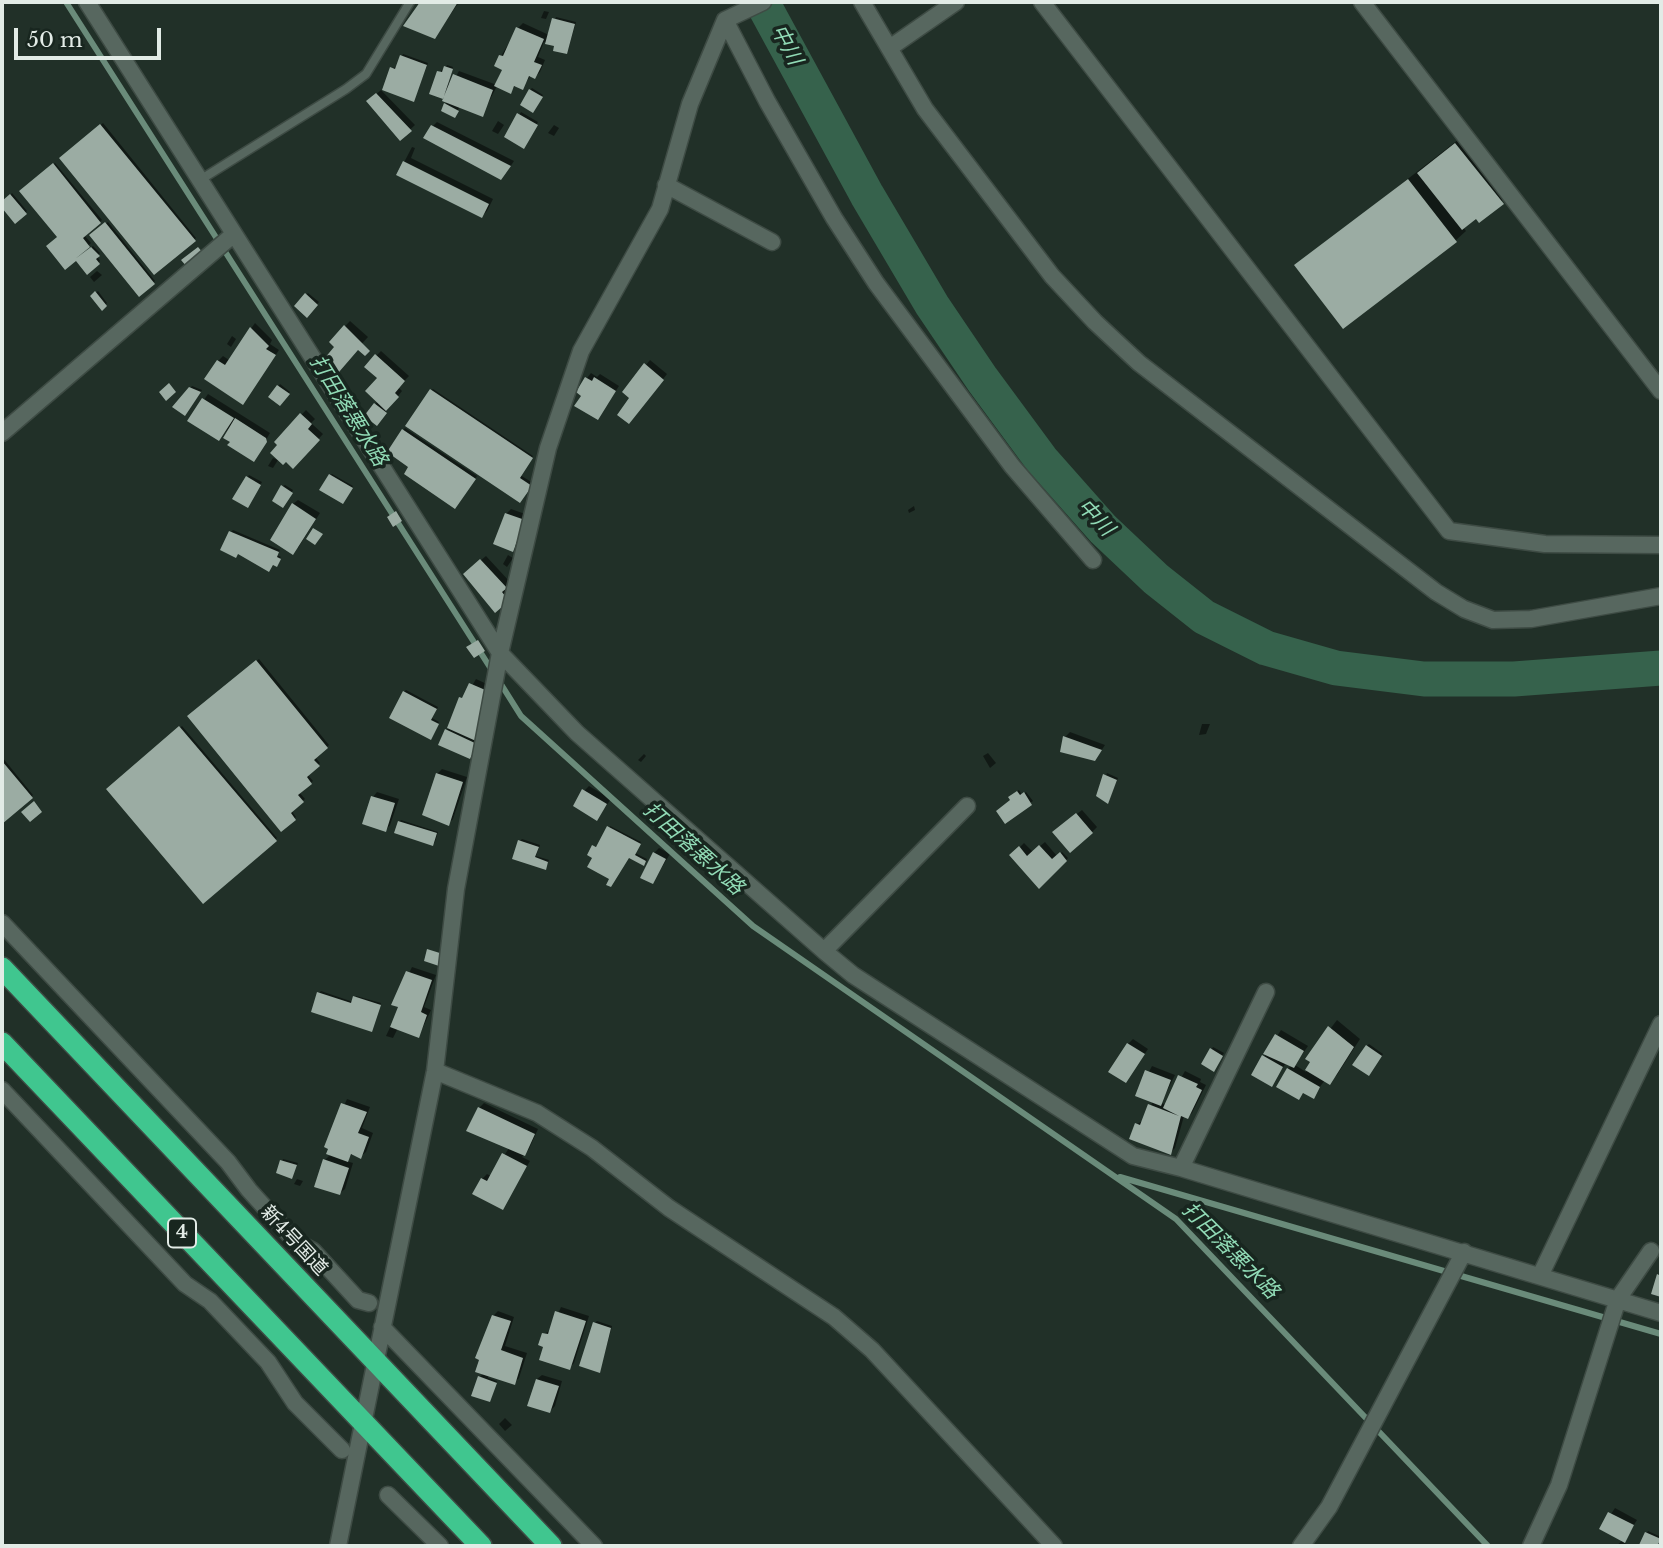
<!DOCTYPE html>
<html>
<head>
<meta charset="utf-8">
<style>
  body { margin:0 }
  #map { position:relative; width:1663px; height:1548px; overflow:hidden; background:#213028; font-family:"Libre Baskerville",serif }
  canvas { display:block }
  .frame { position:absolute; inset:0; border:4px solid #e2ebe6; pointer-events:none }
  .scale { position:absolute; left:14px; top:28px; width:147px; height:32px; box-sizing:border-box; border:4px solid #e2ebe6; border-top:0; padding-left:9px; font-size:21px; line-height:24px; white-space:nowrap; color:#e2ebe6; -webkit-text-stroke:5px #18261f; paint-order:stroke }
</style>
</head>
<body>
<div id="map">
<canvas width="1663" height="1548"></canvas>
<div class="frame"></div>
<div class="scale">50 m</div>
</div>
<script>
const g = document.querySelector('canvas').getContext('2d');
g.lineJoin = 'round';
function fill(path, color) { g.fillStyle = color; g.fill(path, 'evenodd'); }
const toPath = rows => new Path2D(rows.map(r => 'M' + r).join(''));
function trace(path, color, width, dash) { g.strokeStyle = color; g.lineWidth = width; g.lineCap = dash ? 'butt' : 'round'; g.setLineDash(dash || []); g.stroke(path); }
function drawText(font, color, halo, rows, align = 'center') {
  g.font = font + ' "Libre Baskerville","Noto Sans JP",serif'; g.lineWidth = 7; g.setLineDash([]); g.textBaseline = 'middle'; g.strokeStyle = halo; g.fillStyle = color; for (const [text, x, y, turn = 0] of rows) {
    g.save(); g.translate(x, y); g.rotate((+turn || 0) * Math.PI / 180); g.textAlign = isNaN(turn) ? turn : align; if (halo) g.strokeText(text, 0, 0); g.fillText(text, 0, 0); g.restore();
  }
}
fill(toPath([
  [422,2,459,2,435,37,406,25],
  [544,11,549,12,546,19,541,18],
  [556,17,576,22,568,50,544,42,538,57,545,60,540,72,535,77,531,75,522,88,516,85,510,92,497,86,482,115,460,106,456,114,446,104,449,90,442,97,441,70,444,71,447,65,453,67,448,84,451,85,459,71,497,85,504,69,501,56,518,28,523,23,549,35],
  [403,54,428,63,414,100,392,68,397,67],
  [532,88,543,95,535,109,530,90],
  [381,90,415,125,400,139,373,97],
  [521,112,538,122,525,145,506,136],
  [498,121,504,125,498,134,492,131],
  [437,122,514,161,506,173,433,126],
  [103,123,196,238,154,273,62,158],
  [554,125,559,128,554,136,548,133],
  [1463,136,1510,195,1463,227,1466,231,1455,241,1297,265],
  [412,147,415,148,411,158,493,199,487,211,482,216,398,174],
  [55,163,102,220,84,235,91,243,65,267,59,237,21,191],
  [12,193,27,211,15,221,2,206],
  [108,222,155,281,139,294,91,236],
  [93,246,100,253,97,256,100,261,87,273,77,262],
  [97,271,102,275,94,282,90,277],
  [98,291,107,303,102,308,92,296],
  [308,293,319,302,307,315,296,306],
  [350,321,368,337,339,369,337,347,331,341],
  [255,323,272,340,270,344,279,350,247,398,218,361,223,356,229,360],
  [232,336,236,339,231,347,227,344],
  [381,351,409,376,398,387,402,391,377,423,367,415,378,401,379,378,366,366],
  [650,360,667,374,634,417,632,398,624,392],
  [591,373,597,377,600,374,619,386,598,418,583,395,587,378],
  [280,384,290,392,280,404,270,397],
  [192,386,202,390,187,412,175,407],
  [433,389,533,456,520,475,533,483,522,499,431,390],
  [208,394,270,433,254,460,225,437,228,429,219,438,190,420],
  [306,410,315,419,311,423,323,434,293,467,276,442],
  [405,428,477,476,457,505,389,451],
  [273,458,278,460,273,468,268,466],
  [332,474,353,486,345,500,330,475],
  [249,475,262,482,249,504,235,499],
  [285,485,293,490,285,504,283,486],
  [298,500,320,513,298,548,293,504],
  [914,506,915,510,909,513,908,510],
  [511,509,528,515,512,550,506,514],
  [233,530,280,550,277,555,281,557,269,570,231,532],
  [508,555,513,558,507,567,503,564],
  [486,556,510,582,506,587,513,595,508,599,470,569],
  [259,659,329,745,315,757,320,763,307,774,313,781,299,792,305,799,291,810,296,817,282,829,189,716],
  [476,679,500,690,469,757,447,730],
  [406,690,438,707,432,718,439,722,432,736,404,692],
  [1202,724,1210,724,1206,734,1199,735],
  [182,726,277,838,203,901,108,789],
  [1070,732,1105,745,1099,754,1062,751,1065,737],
  [988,753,996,763,990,768,983,756],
  [644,754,646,756,641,762,638,760],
  [2,757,33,795,2,822],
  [442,769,467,777,453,819,448,824,437,774],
  [1107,773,1118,778,1109,800,1098,795],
  [589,786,611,799,597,819,584,791],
  [1019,790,1022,795,1026,792,1033,801,1005,821,1012,795],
  [377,792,399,799,390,825,386,830,373,797],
  [1082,810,1097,827,1092,832,1059,828],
  [401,820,438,832,435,842,433,844,399,822],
  [610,826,641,842,635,853,647,859,646,862,629,856,611,878,594,857,594,846,598,846],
  [522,839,540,845,536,856,549,860,545,868,520,841],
  [1045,842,1057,856,1062,852,1068,858,1063,863,1012,855,1024,843,1033,852],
  [659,848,670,854,653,882,654,853],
  [412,967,436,975,424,1007,431,1010,419,1036,398,1028,393,1038,386,1036,400,1006,394,1004],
  [321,991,353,1002,356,996,381,1003,373,1028,319,993],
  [1337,1020,1360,1039,1337,1075,1329,1083,1325,1080,1313,1096,1304,1092,1299,1098,1288,1069,1292,1065,1286,1063,1271,1084,1253,1074,1281,1030,1308,1046,1295,1065,1306,1072,1312,1061,1308,1058],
  [1133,1039,1148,1049,1126,1081,1128,1044],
  [1369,1044,1383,1054,1370,1072,1367,1046],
  [1213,1047,1224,1053,1215,1068,1203,1063],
  [1152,1066,1175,1075,1161,1103,1166,1105,1185,1071,1201,1079,1200,1082,1206,1085,1192,1113,1188,1117,1184,1116,1175,1148,1170,1153,1137,1124,1144,1120,1153,1101,1137,1095],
  [347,1099,370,1107,362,1128,373,1133,366,1152,361,1156,353,1153,346,1161,353,1163,345,1189,340,1193,325,1160,331,1154,330,1148,326,1146],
  [484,1103,538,1129,529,1149,522,1157,530,1161,503,1208,482,1179,487,1174,491,1176,509,1148,479,1108],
  [283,1159,298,1163,292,1177,278,1172],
  [297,1179,303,1181,300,1186,294,1184],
  [561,1307,589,1316,574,1363,569,1368,546,1346,544,1334,551,1330],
  [498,1311,514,1317,505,1346,527,1353,519,1378,514,1383,489,1375,488,1378,497,1381,491,1399,480,1377,484,1373,493,1316],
  [597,1321,612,1326,600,1371,595,1323],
  [542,1375,562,1381,555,1406,550,1411,537,1379],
  [505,1418,512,1425,505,1431,499,1424],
  [1615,1508,1637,1520,1623,1542,1630,1546,1616,1546,1623,1540,1601,1529],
  [1648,1531,1661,1537,1657,1546,1641,1545]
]), '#0007');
trace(toPath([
  [66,2,493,672],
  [499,681,521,716,753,926,1176,1219,1488,1546],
  [1120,1177,1661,1334]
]), '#6a8b7a', 6);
trace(toPath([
  [762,2,867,195,932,305,982,379,1041,459,1103,529,1156,579,1204,617,1266,648,1336,668,1424,679,1514,679,1661,668]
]), '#36624c', 35);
fill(toPath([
  [420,2,458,2,435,39,403,26],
  [552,18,575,24,567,54,553,51,554,46,545,44],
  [516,27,544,39,534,62,542,65,535,79,529,76,523,90,514,86,511,94,494,86,502,70,494,66,499,55,503,56],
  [400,55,427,65,414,102,382,90,390,67,395,69],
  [444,66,453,69,443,99,429,94,437,71,442,72],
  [453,74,493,90,483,117,442,101],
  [529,89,543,97,533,113,520,105],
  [376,93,412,131,400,141,366,101],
  [444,103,459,111,455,118,441,111],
  [517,113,538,125,524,149,504,137],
  [100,124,196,241,154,275,59,158],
  [431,125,511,166,501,180,423,138],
  [1455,143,1504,204,1479,223,1476,219,1462,230,1417,173],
  [403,161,489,204,482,218,396,175],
  [53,163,101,223,83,238,90,247,75,259,91,247,100,256,96,259,100,264,87,275,76,261,65,270,46,246,57,237,19,191],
  [1408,179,1457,242,1343,329,1294,265],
  [10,194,27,214,15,224,2,208,2,201],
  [105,222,155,284,139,297,89,235],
  [198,247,204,254,187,267,181,260],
  [95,291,107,306,102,311,90,296],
  [305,293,318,305,307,318,294,306],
  [344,325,370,351,365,356,358,350,339,372,324,359,334,347,329,342],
  [250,327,269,346,266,349,276,355,243,405,204,379,217,360,225,365],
  [375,354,405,381,395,393,399,397,386,411,365,391,377,378,364,367],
  [644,363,664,380,629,424,617,415,629,398,622,392],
  [585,377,592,381,594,377,616,391,598,420,574,406,581,396,576,392],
  [169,383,176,392,166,401,159,392],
  [277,385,290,394,280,406,268,397],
  [189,387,201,392,185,416,172,407],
  [430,389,533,458,520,478,532,486,520,503,405,426],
  [202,398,234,418,219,441,187,421],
  [374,403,387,413,377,426,364,416],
  [300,413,312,424,308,429,320,440,293,469,286,462,283,465,270,453,277,445,274,442],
  [235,418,266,438,267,442,254,462,227,445,230,442,223,438],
  [402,429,476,479,455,509,404,474,408,467,387,452],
  [329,474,353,488,343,504,319,490],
  [246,476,261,485,248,508,232,499],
  [281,485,293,493,283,508,272,501],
  [292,503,316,519,293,555,270,540],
  [396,511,402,521,393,527,387,517],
  [505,513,525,520,513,552,493,544],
  [313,528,323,534,315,545,306,539],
  [229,531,279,552,277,557,281,559,277,567,273,565,269,572,238,554,236,558,220,550],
  [480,559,507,588,502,592,509,601,495,613,463,574],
  [478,640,485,651,474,658,466,647],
  [256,660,328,748,314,760,320,766,307,777,312,784,298,795,304,802,291,813,296,820,281,832,187,716],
  [469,683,497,695,476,741,447,728,459,697,462,698],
  [403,691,437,709,431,720,439,724,431,740,389,718],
  [179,726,277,841,203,904,106,789],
  [445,729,477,744,470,759,438,745],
  [1063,736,1102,750,1095,761,1060,752],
  [2,761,33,798,2,824],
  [436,773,463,782,449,826,422,815],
  [1103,774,1117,780,1108,804,1096,796],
  [582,789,607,804,597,821,573,806],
  [1017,791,1020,795,1024,792,1032,805,1005,824,996,811,1010,800,1008,797],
  [371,796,395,803,386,832,362,824],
  [34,801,42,812,30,822,21,812],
  [1076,813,1093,833,1070,853,1052,832],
  [398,821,437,833,433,846,394,833],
  [607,826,641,844,635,855,646,861,644,866,629,858,611,887,606,885,609,879,587,867,592,858,587,855,592,845,596,847],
  [518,840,539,847,535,857,548,862,546,870,512,859],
  [1039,845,1052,859,1060,852,1067,861,1039,889,1009,855,1019,846,1027,856],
  [653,852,666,859,653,884,640,878],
  [427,949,443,954,439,966,424,961],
  [406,971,432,980,421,1012,427,1015,419,1038,390,1027,398,1007,391,1005],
  [317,992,351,1003,353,996,381,1005,372,1032,311,1012],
  [1328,1026,1354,1047,1330,1085,1305,1070,1310,1062,1305,1059],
  [1275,1034,1304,1051,1294,1068,1263,1054],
  [1127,1043,1145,1054,1126,1083,1108,1072],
  [1366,1045,1382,1056,1369,1076,1352,1065],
  [1210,1048,1223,1056,1214,1072,1201,1064],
  [1262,1055,1283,1067,1272,1087,1251,1075],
  [1287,1068,1320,1087,1314,1099,1303,1093,1299,1100,1276,1087],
  [1145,1070,1171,1080,1161,1106,1135,1096],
  [1178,1075,1198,1084,1196,1087,1202,1090,1188,1119,1181,1116,1171,1155,1129,1139,1135,1123,1140,1125,1148,1104,1179,1116,1163,1108],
  [341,1103,367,1112,358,1133,369,1137,361,1159,351,1154,348,1162,326,1154,328,1149,324,1147],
  [478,1107,535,1134,525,1156,466,1131],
  [502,1153,527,1166,503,1210,472,1194,481,1178,487,1181],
  [323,1159,349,1168,340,1195,314,1187],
  [280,1160,297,1165,292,1179,276,1173],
  [1657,1274,1661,1276,1661,1297,1651,1294],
  [555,1311,586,1321,570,1370,539,1360,543,1347,538,1345,542,1333,548,1334],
  [492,1315,511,1321,501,1350,523,1358,515,1385,475,1372,479,1360,475,1358],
  [593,1322,611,1328,600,1373,579,1366],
  [478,1376,497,1383,490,1402,471,1396],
  [536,1379,559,1386,550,1413,527,1406],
  [1608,1512,1634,1525,1625,1543,1599,1529],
  [1645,1532,1661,1539,1657,1546,1639,1545]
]), '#9baca3');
const lane = toPath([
  [200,180,346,89,366,74,410,2]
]);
const street = toPath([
  [87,2,500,653,577,733,824,951,853,975,1133,1156,1181,1168,1661,1313],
  [862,2,925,109,1052,276,1095,322,1139,363,1436,592,1464,609,1493,620,1531,619,1661,596],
  [1042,2,1449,531,1545,544,1661,545],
  [1362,2,1661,391],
  [725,20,767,101,834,218,876,283,1012,466,1093,560],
  [891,47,956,2],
  [666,185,772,242],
  [2,433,234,234],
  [2,923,228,1162,249,1190,296,1242,313,1251,358,1300,369,1303],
  [824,951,967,806],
  [435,1071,537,1113,592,1148,669,1208,834,1317,872,1350,1054,1546],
  [2,1090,185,1284,210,1301,268,1362,295,1403,342,1450],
  [1181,1168,1266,992],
  [1540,1276,1661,1024],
  [382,1327,594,1546],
  [388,1495,440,1546],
  [338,1546,435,1071,456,889,500,653,548,448,581,351,660,209,690,104,725,20,763,2],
  [1301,1546,1329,1507,1464,1252],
  [1531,1546,1559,1485,1618,1299,1651,1251]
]);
const highway = toPath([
  [2,968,551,1546],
  [2,1043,481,1546]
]);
trace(lane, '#3e4b44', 11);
trace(street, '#3e4b44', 19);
trace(highway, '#3e4b44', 24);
trace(lane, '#57675f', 8);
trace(street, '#57675f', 16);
trace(highway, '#40c68f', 21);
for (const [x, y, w] of [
  [182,1233,28]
]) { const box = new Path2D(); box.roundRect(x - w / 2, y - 14.5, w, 29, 5); g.fillStyle = '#18261f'; g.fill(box); trace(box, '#e2ebe6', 2); }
drawText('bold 18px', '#e2ebe6', null, [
  ["4",182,1233]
]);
drawText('19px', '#e2ebe6', '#18261f', [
  ["新4号国道",294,1241,47]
]);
drawText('italic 21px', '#91dbb6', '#18261f', [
  ["中川",786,45,62],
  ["打田落悪水路",348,411,58],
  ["中川",1095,518,46],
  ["打田落悪水路",693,849,42],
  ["打田落悪水路",1230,1251,45]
]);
</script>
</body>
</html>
